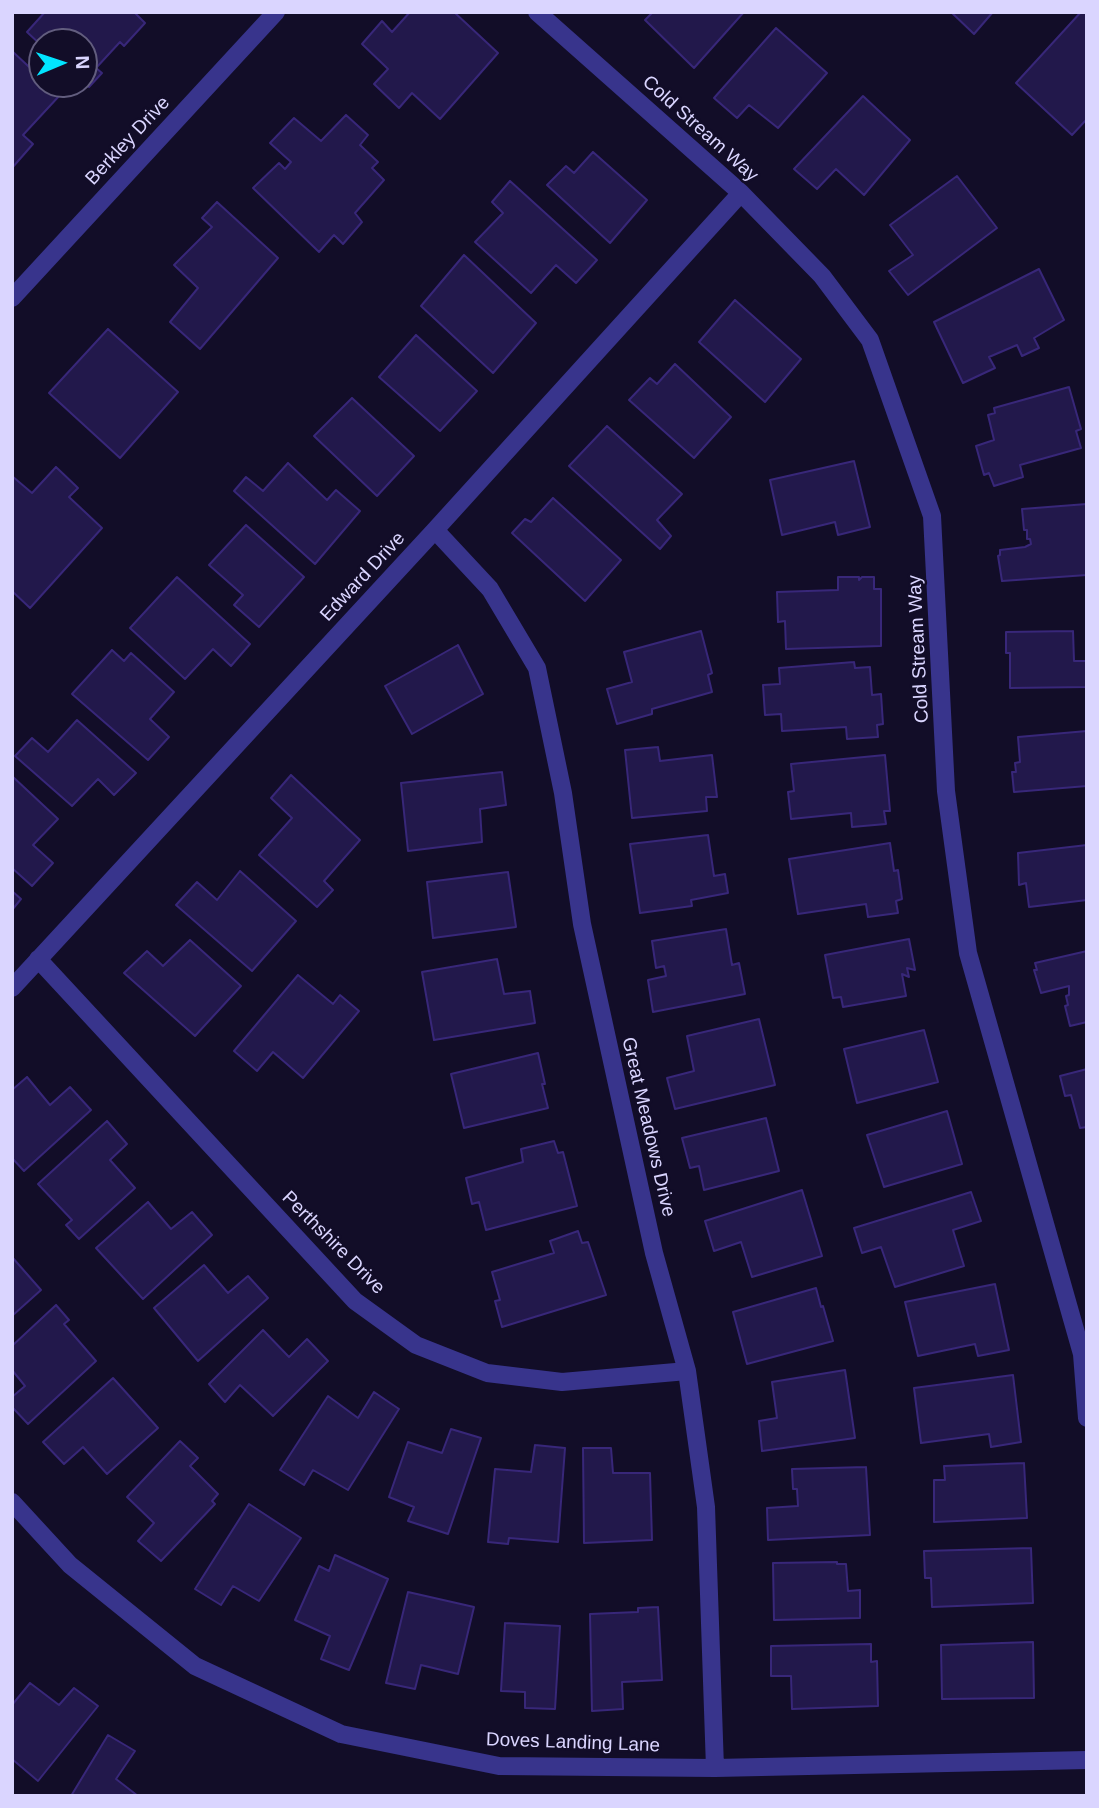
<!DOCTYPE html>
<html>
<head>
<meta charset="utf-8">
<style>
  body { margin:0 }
  #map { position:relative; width:1099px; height:1808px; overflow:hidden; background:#120d28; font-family:Helvetica,sans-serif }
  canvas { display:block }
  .frame { position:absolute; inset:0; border:14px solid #dad5ff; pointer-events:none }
  .north { position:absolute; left:28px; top:28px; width:70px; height:70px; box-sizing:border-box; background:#120d28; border:2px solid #625d7e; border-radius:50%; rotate:88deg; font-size:19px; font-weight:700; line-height:28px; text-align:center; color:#dad5ff }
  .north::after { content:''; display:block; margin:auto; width:24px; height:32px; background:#01e4ff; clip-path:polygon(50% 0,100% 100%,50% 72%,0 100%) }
</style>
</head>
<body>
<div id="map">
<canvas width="1099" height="1808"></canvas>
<div class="frame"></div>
<div class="north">N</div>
</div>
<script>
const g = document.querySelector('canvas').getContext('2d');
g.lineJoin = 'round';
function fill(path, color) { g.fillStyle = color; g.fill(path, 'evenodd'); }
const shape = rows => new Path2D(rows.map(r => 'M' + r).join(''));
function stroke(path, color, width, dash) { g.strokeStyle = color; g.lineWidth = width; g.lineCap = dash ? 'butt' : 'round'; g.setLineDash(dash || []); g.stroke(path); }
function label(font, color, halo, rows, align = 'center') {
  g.font = font + ' Helvetica,sans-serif'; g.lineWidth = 5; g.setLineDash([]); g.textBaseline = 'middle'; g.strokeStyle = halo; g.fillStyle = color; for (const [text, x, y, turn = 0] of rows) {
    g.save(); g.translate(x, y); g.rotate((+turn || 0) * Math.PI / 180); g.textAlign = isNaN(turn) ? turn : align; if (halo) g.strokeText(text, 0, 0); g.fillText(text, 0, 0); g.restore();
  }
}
const building = shape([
  [45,12,134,12,145,23,124,46,120,42,96,68,102,73,89,87,84,83,84,42,42,42,42,46,27,32,45,12],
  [410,12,454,12,498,53,440,119,412,93,399,108,374,84,388,69,362,44,382,21,392,32,410,12],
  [653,12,744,12,694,68,645,20,653,12],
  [951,12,993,12,974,34,951,12],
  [1081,12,1087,12,1087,119,1072,135,1016,83,1081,12],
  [776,28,827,73,778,128,749,105,737,118,714,98,776,28],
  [12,51,42,79,42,84,48,84,60,95,23,135,33,144,12,168,12,51],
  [863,96,910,140,864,195,836,169,817,189,794,169,863,96],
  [346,115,368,135,360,145,378,162,372,168,384,180,355,213,362,222,343,244,334,235,319,252,253,188,279,163,285,169,291,162,270,143,294,118,321,141,346,115],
  [593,152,647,200,610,243,547,185,566,166,574,173,593,152],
  [957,176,997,228,908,295,889,271,913,255,890,225,957,176],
  [510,181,597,260,576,283,556,265,531,293,475,242,503,213,492,202,510,181],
  [217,202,278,258,200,349,170,322,198,288,174,265,212,227,202,218,217,202],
  [464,255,536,323,493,373,421,306,464,255],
  [1039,269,1064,320,1034,338,1039,348,1022,356,1017,345,989,357,995,368,963,383,934,322,1039,269],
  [735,300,801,359,765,402,699,342,735,300],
  [108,329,178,392,120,458,49,393,108,329],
  [416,335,477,391,440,431,379,377,416,335],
  [675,364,731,417,694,458,629,400,650,378,657,384,675,364],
  [1069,387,1081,429,1076,431,1081,448,1020,465,1023,477,994,486,989,473,984,475,976,446,994,440,988,415,995,413,994,408,1069,387],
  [352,398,414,456,377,496,314,436,352,398],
  [607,426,682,494,657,520,671,536,660,549,569,466,607,426],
  [854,461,870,527,838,535,835,522,782,535,770,480,854,461],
  [288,463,327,500,336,490,360,511,315,564,234,491,246,477,263,491,288,463],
  [56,467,78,488,69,497,102,528,30,608,12,591,12,476,32,493,56,467],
  [553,498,621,560,585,601,512,533,525,519,531,522,553,498],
  [1087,504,1087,575,1002,581,998,556,1000,555,1000,550,1025,547,1031,544,1030,539,1027,539,1027,530,1024,530,1022,509,1087,504],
  [246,525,304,577,259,627,234,605,243,595,209,565,246,525],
  [177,577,250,644,231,666,213,649,185,679,130,628,177,577],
  [838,577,859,577,859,580,862,577,874,577,874,589,881,589,881,646,786,649,785,621,778,622,777,592,838,590,838,577],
  [701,631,712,673,708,675,712,692,652,709,652,714,617,724,607,689,632,682,624,652,701,631],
  [1073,631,1074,661,1087,661,1087,687,1010,688,1010,653,1006,653,1006,632,1073,631],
  [458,645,483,694,412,734,385,686,458,645],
  [112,650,124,661,131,653,174,692,150,719,169,737,148,760,72,694,112,650],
  [854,662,855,668,870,667,872,695,881,694,883,724,877,725,878,737,847,739,846,727,782,731,781,714,765,715,763,685,780,684,779,668,854,662],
  [77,720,136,773,114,795,98,779,72,806,15,756,32,738,48,752,77,720],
  [1087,731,1087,786,1014,792,1012,772,1016,772,1015,763,1020,762,1018,737,1087,731],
  [658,747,660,761,712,755,717,797,706,797,707,811,632,818,625,750,658,747],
  [885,755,890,811,884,811,886,824,852,827,851,813,791,819,788,792,794,791,791,764,885,755],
  [502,772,506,805,480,809,482,842,408,851,401,783,502,772],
  [291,775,360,840,324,881,333,890,317,907,259,855,292,818,271,798,291,775],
  [12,776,58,819,33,845,53,863,32,886,12,868,12,776],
  [708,835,714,876,725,874,728,893,691,900,692,906,640,913,630,844,708,835],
  [890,843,894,871,898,870,902,899,896,901,898,913,868,917,866,904,798,914,789,859,890,843],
  [1087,845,1087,900,1029,907,1026,883,1019,885,1018,853,1087,845],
  [240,871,296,921,252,971,176,905,197,882,217,900,240,871],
  [508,872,516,927,433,938,427,882,508,872],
  [12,891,21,899,12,910,12,891],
  [726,929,732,965,739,963,745,994,653,1012,648,980,666,976,664,966,656,968,652,941,726,929],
  [909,939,915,970,907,968,909,977,902,974,906,996,843,1007,841,997,833,998,825,955,909,939],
  [190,940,241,986,195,1036,124,973,147,951,163,966,190,940],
  [1087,951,1087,1022,1070,1026,1065,1006,1068,1005,1066,996,1069,995,1069,986,1041,993,1034,970,1037,970,1035,963,1087,951],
  [497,959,504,994,530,991,535,1023,434,1040,422,972,497,959],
  [298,975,333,1004,340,995,359,1011,303,1078,273,1052,257,1071,234,1051,298,975],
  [759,1019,775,1085,675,1109,667,1078,694,1071,687,1036,759,1019],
  [924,1030,938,1082,857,1103,844,1049,924,1030],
  [538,1053,545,1084,542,1084,548,1108,464,1128,451,1074,538,1053],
  [1087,1069,1087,1127,1080,1128,1071,1095,1065,1096,1060,1076,1087,1069],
  [27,1077,50,1105,70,1087,91,1110,24,1171,12,1158,12,1090,27,1077],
  [947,1111,962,1164,884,1187,867,1135,947,1111],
  [766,1118,779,1171,704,1190,699,1166,690,1168,682,1138,766,1118],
  [107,1121,127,1144,110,1160,135,1188,79,1239,66,1225,72,1220,38,1184,107,1121],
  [554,1141,558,1153,563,1152,577,1206,486,1230,479,1202,472,1204,466,1178,523,1162,521,1149,554,1141],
  [802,1190,822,1256,752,1277,741,1242,714,1251,705,1221,802,1190],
  [971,1192,981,1221,953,1230,964,1266,895,1287,881,1247,862,1253,854,1228,971,1192],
  [148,1202,171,1229,192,1212,212,1235,143,1299,96,1248,148,1202],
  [578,1231,582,1243,588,1242,606,1295,502,1327,495,1301,500,1300,492,1272,554,1253,550,1241,578,1231],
  [12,1257,41,1290,12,1316,12,1257],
  [204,1265,228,1293,248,1276,268,1298,198,1361,154,1308,204,1265],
  [995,1284,1009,1350,978,1356,975,1344,918,1356,905,1302,995,1284],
  [816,1288,821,1307,823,1306,833,1341,747,1364,733,1312,816,1288],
  [56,1305,69,1320,64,1324,96,1361,28,1424,12,1407,12,1397,25,1386,12,1370,12,1346,56,1305],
  [263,1330,289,1357,307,1339,328,1361,273,1416,240,1385,225,1402,209,1384,263,1330],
  [845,1370,855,1438,762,1451,759,1421,777,1418,772,1382,845,1370],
  [1013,1375,1021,1442,991,1447,989,1434,921,1443,914,1388,1013,1375],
  [113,1378,158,1428,107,1474,83,1447,64,1464,43,1442,113,1378],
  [374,1392,399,1409,348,1490,313,1470,304,1485,280,1470,328,1396,358,1418,374,1392],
  [451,1429,481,1438,448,1534,408,1521,414,1507,389,1497,408,1442,442,1453,451,1429],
  [180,1441,198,1458,190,1466,218,1494,212,1501,215,1504,161,1561,138,1541,154,1523,127,1497,180,1441],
  [535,1445,565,1448,558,1542,509,1538,508,1544,488,1542,495,1469,531,1472,535,1445],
  [583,1448,611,1448,613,1473,650,1473,652,1540,584,1543,583,1448],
  [1024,1463,1027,1518,934,1522,934,1480,945,1480,944,1466,1024,1463],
  [866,1467,870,1535,768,1540,767,1508,798,1506,797,1489,793,1489,792,1469,866,1467],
  [249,1504,301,1538,259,1601,233,1586,221,1605,195,1589,249,1504],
  [1031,1548,1033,1603,932,1607,931,1578,925,1578,924,1551,1031,1548],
  [335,1555,388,1579,349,1670,321,1659,330,1636,295,1620,319,1566,329,1571,335,1555],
  [837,1562,837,1564,846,1564,848,1591,860,1590,860,1618,774,1620,773,1563,837,1562],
  [408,1592,474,1607,458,1674,421,1665,415,1689,386,1683,408,1592],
  [658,1607,662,1680,622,1682,623,1709,592,1711,590,1614,638,1612,638,1608,658,1607],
  [505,1623,560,1626,555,1709,525,1708,525,1692,501,1691,505,1623],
  [1033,1642,1034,1698,942,1699,941,1645,1033,1642],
  [871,1644,871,1662,877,1661,878,1706,792,1709,791,1676,771,1676,771,1646,871,1644],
  [30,1683,59,1705,74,1688,98,1706,38,1781,12,1759,12,1705,30,1683],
  [108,1735,135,1751,116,1779,138,1796,71,1796,108,1735]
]);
const minor = shape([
  [537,12,741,193,822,276,870,340,932,516,946,791,968,953,1082,1354,1087,1418],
  [12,298,276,12],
  [435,530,490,589,537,668,563,793,582,924,654,1253,687,1371,706,1507,715,1768],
  [38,959,355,1301,416,1345,487,1373,562,1382,687,1371],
  [12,988,435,530,741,193],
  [12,1502,70,1565,195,1666,341,1734,499,1766,715,1768,1087,1760]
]);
const streetNames = [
  ["Cold Stream Way",700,129,42],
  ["Berkley Drive",128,141,-47],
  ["Edward Drive",363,577,-47],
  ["Cold Stream Way",919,649,-93],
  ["Great Meadows Drive",648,1127,77],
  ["Perthshire Drive",333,1243,45],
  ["Doves Landing Lane",573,1743,2]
];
fill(building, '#22184b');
stroke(building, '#382779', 2);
stroke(minor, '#38348c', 18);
label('19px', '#dad5ff', '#120d28', streetNames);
</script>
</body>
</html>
